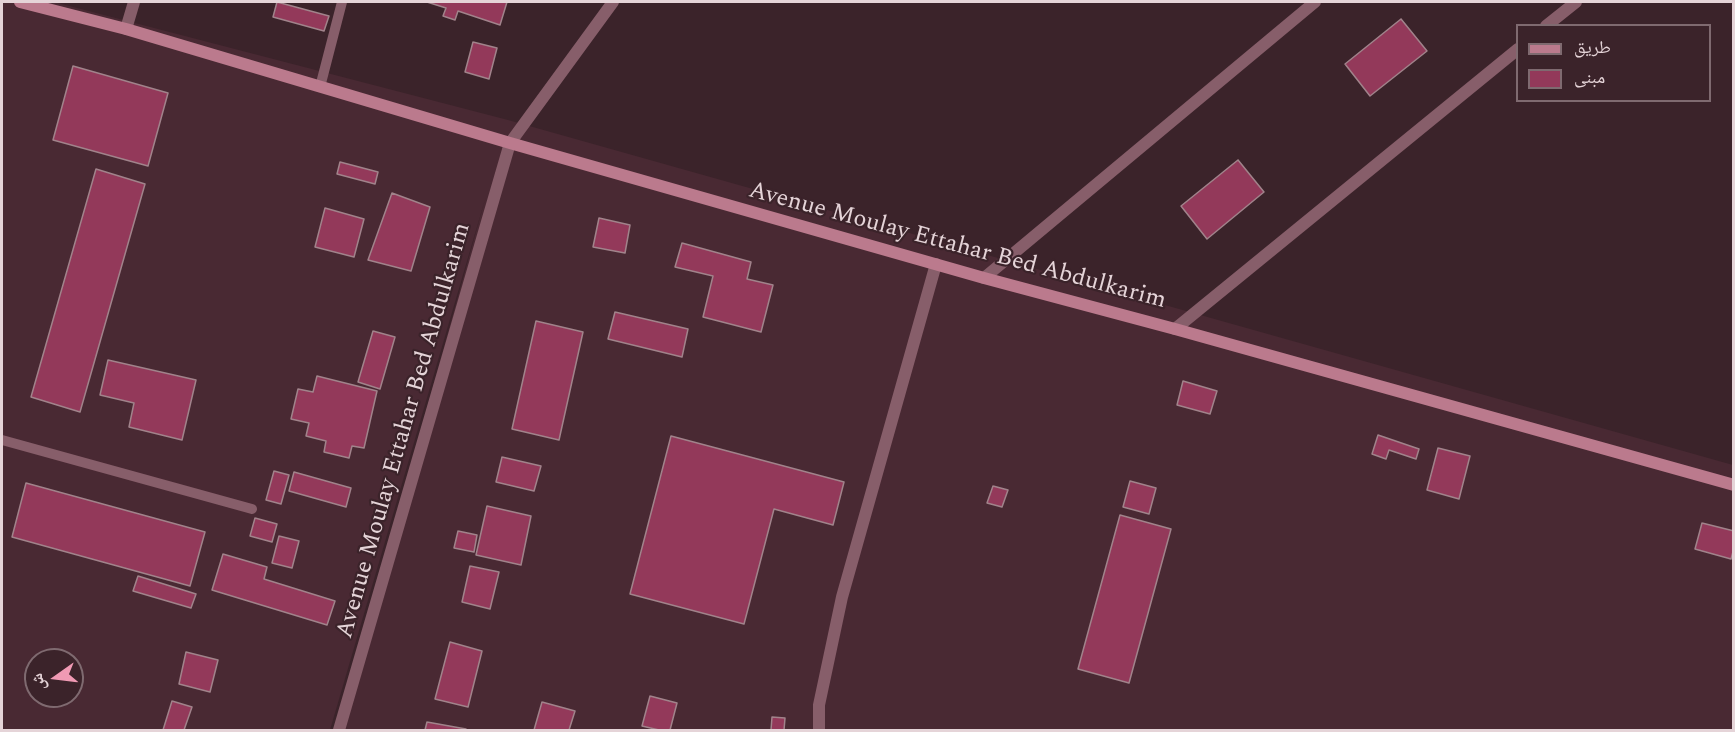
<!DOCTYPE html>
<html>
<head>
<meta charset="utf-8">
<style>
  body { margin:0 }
  #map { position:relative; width:1735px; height:732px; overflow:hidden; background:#3b232a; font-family:Spectral,"Noto Naskh Arabic",serif }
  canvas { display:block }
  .frame { position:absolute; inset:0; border:3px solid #e5d4d8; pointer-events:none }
  .legend { position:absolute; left:1516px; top:24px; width:195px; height:78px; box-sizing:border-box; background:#3b232a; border:2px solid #7f6a70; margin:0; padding:8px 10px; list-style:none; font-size:18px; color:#e5d4d8 }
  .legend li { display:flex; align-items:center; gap:12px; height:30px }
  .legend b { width:30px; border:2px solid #7f6a70 }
  .north { position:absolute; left:24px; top:648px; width:60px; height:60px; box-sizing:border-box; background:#3b232a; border:2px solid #7f6a70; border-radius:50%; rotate:256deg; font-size:16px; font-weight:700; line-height:24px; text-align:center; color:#e5d4d8 }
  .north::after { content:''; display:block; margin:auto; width:21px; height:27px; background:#f09ab4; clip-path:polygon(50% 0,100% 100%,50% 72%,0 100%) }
</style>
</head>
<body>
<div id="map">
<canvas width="1735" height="732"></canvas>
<div class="frame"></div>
<ul class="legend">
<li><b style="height:8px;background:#bb7a8d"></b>طريق</li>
<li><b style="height:16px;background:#93395a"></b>مبنى</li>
</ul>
<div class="north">ش</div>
</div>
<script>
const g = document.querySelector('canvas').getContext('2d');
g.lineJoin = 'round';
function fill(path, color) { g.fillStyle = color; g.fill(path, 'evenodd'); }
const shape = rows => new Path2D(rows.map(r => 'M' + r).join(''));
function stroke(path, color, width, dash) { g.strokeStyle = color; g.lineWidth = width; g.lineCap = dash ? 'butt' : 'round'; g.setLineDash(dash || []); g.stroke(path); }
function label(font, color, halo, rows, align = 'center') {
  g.font = font + ' Spectral,serif'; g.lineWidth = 4.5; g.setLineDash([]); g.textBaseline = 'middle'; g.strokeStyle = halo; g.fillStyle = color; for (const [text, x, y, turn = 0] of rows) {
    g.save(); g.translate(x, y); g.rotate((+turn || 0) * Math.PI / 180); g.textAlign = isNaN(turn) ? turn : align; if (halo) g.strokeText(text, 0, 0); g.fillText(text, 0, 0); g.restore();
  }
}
const built = shape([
  [2,2,54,2,508,120,1733,465,1733,730,337,730,486,196,330,730,2,730],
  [36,660,72,660,72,696,36,696]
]);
const building = shape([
  [277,2,329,16,324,31,273,17,277,2],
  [427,2,507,2,500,25,458,11,455,20,443,16,446,8,427,2],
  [1401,19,1427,51,1370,96,1345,64,1401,19],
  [473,42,497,48,489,79,465,72,473,42],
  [73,66,168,93,148,166,53,140,73,66],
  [1238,160,1264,192,1207,239,1181,206,1238,160],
  [340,162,378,172,375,184,337,174,340,162],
  [96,169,145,184,80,412,31,397,96,169],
  [392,193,430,207,411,271,368,260,392,193],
  [325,208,364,219,354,257,315,247,325,208],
  [599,218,630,225,625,253,593,247,599,218],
  [682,243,751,262,747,279,773,285,761,332,703,317,713,276,675,267,682,243],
  [615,312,688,329,682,357,608,339,615,312],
  [536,321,583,332,559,440,512,429,536,321],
  [373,331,395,337,380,389,358,382,373,331],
  [108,360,196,380,182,440,129,427,134,403,100,395,108,360],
  [317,376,377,391,364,448,352,446,349,458,324,452,326,441,306,436,309,423,291,419,298,389,313,392,317,376],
  [1183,381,1217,391,1210,414,1177,405,1183,381],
  [1378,435,1419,449,1416,459,1389,450,1386,459,1372,454,1378,435],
  [671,436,844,482,833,525,774,509,744,624,630,594,671,436],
  [1438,448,1470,456,1459,499,1427,490,1438,448],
  [502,457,541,466,534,491,496,482,502,457],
  [274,471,289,475,281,504,266,500,274,471],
  [294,472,351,488,346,507,289,491,294,472],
  [1130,481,1156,488,1149,514,1123,507,1130,481],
  [26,483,205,532,190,586,12,537,26,483],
  [993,486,1008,490,1002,507,987,503,993,486],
  [487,506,531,516,521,565,476,555,487,506],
  [1120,515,1171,529,1129,683,1078,669,1120,515],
  [255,518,277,524,272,542,250,536,255,518],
  [1702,523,1734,531,1734,548,1731,559,1695,549,1702,523],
  [458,531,477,535,474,552,454,548,458,531],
  [279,536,299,541,292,568,272,563,279,536],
  [223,554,267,567,264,579,335,601,327,625,212,590,223,554],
  [470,566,499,572,490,609,462,602,470,566],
  [138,576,196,594,191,608,133,591,138,576],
  [450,642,482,651,468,707,435,699,450,642],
  [186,652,218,660,210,692,179,684,186,652],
  [650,696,677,703,670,730,659,730,642,726,650,696],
  [172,701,192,707,184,730,163,730,172,701],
  [542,702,575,711,569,730,534,730,542,702],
  [772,717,785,718,784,730,771,730,772,717],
  [427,722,466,729,466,730,425,730,427,722]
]);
const lane = shape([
  [320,87,342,2],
  [2,440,252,509]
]);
const street = shape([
  [1546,26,1576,2],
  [126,29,134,2],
  [984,278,1315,2],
  [1175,329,1518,49],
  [339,730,510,143,613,2],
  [819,730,819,705,842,597,936,264]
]);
const secondary = shape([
  [20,2,126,29,510,143,984,278,1175,329,1734,485]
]);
const streetNames = [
  ["Avenue Moulay Ettahar Bed Abdulkarim",957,247,15],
  ["Avenue Moulay Ettahar Bed Abdulkarim",405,431,-74]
];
fill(built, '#492933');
fill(building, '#93395a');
stroke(building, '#a1838b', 1.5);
stroke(lane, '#875e6a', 10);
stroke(street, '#875e6a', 12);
stroke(secondary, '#bb7a8d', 12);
label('24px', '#e5d4d8', '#3b232a', streetNames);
</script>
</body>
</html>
